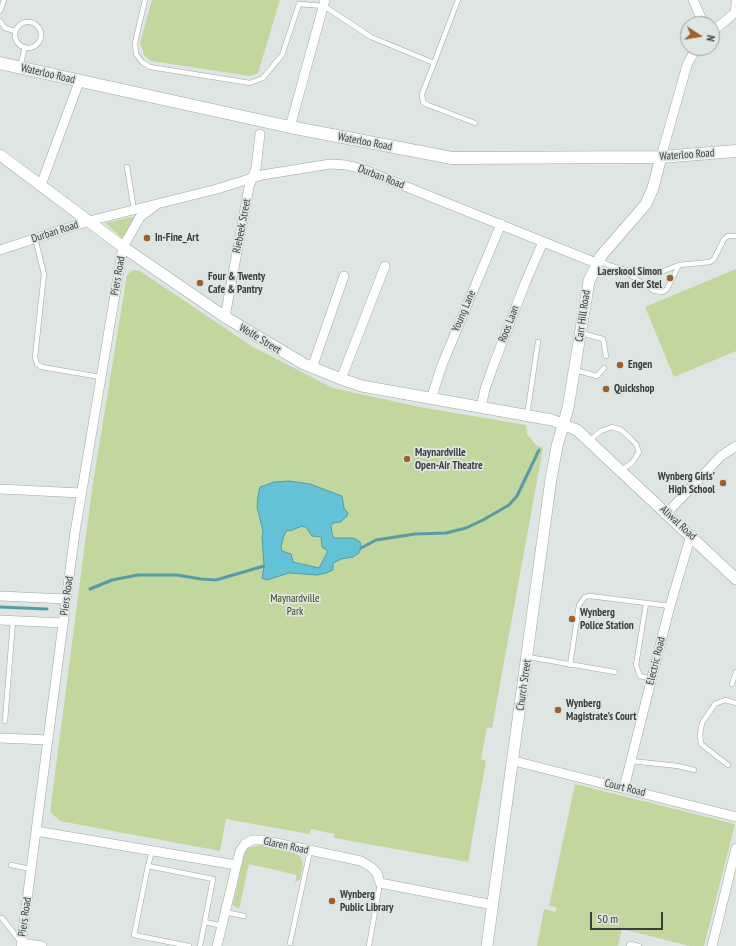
<!DOCTYPE html>
<html>
<head>
<meta charset="utf-8">
<style>
  body { margin:0 }
  #map { position:relative; width:736px; height:946px; overflow:hidden; background:#dde6e2; font-family:"PT Sans Narrow",sans-serif }
  canvas { display:block }
  .north { position:absolute; left:680px; top:16px; width:40px; height:40px; box-sizing:border-box; background:#dde6e2; border:1px solid #9ca2a0; border-radius:50%; rotate:102deg; font-size:11px; font-weight:700; line-height:16px; text-align:center; color:#3a3d3c }
  .north::after { content:''; display:block; margin:auto; width:14px; height:18px; background:#a06029; clip-path:polygon(50% 0,100% 100%,50% 72%,0 100%) }
  .scale { position:absolute; left:590px; top:912px; width:73px; height:18px; box-sizing:border-box; border:2px solid #3a3d3c; border-top:0; padding-left:5px; font-size:12px; line-height:14px; white-space:nowrap; color:#3a3d3c; -webkit-text-stroke:3px #dde6e2; paint-order:stroke }
</style>
</head>
<body>
<div id="map">
<canvas width="736" height="946"></canvas>
<div class="north">N</div>
<div class="scale">50 m</div>
</div>
<script>
const g = document.querySelector('canvas').getContext('2d');
g.lineJoin = 'round';
function fill(path, color) { g.fillStyle = color; g.fill(path, 'evenodd'); }
const shape = rows => new Path2D(rows.map(r => 'M' + r).join(''));
function stroke(path, color, width, dash) { g.strokeStyle = color; g.lineWidth = width; g.lineCap = dash ? 'butt' : 'round'; g.setLineDash(dash || []); g.stroke(path); }
function label(font, color, halo, rows, align = 'center') {
  g.font = font + ' "PT Sans Narrow",sans-serif'; g.lineWidth = 3.5; g.setLineDash([]); g.textBaseline = 'middle'; g.strokeStyle = halo; g.fillStyle = color; for (const [text, x, y, turn = 0] of rows) {
    g.save(); g.translate(x, y); g.rotate((+turn || 0) * Math.PI / 180); g.textAlign = isNaN(turn) ? turn : align; if (halo) g.strokeText(text, 0, 0); g.fillText(text, 0, 0); g.restore();
  }
}
const green = shape([
  [152,0,280,0,258,73,250,76,151,61,144,55,140,43],
  [137,216,122,238,105,223],
  [736,269,736,351,674,377,645,307],
  [135,270,140,271,253,347,333,388,420,407,526,425,527,434,536,445,543,448,492,728,487,727,481,759,486,761,468,862,334,838,334,834,311,829,309,834,226,819,220,851,60,821,50,812,92,489,127,275,131,271],
  [575,784,735,824,704,946,690,946,622,929,618,946,537,946,544,909,556,912,556,907,549,906],
  [260,845,294,853,300,856,303,864,300,880,295,882,297,875,249,864,239,909,237,908,233,905,244,855,248,848]
]);
const water = shape([
  [289,481,310,484,342,496,344,508,348,513,347,516,341,522,333,523,331,526,332,534,334,538,352,538,356,539,360,542,361,548,359,553,353,557,341,559,333,563,333,570,326,573,317,575,289,573,267,580,262,578,264,566,262,537,263,531,257,507,258,496,260,487,274,482,289,481],
  [302,526,306,527,312,536,321,537,322,547,328,551,319,568,293,562,291,554,282,551,281,548,283,538,287,530,290,531,302,526]
]);
const stream = shape([
  [361,548,376,540,415,534,446,533,466,528,483,520,509,505,517,496,539,450],
  [90,589,112,580,138,575,177,575,201,579,216,580,264,566],
  [0,607,47,609]
]);
const service = shape([
  [145,0,135,43,136,54,142,62,150,67,250,83,263,78,282,55,299,4,324,6,371,37,434,63,458,0],
  [0,11,4,0],
  [733,14,734,0],
  [0,21,5,28,15,31],
  '15 35a13 13 0 1 1 26 0a13 13 0 1 1-26 0Z',
  [434,63,422,94,423,102,428,105,475,123],
  [20,67,25,47],
  [127,167,134,210],
  [35,238,44,274,35,357,37,364,42,367,100,377],
  [600,260,608,265,632,272,661,272,679,265,710,262,714,259,724,239,728,236,736,236],
  [626,272,654,291,663,292,667,289,679,265],
  [581,333,603,339,606,356],
  [575,370,597,376,604,368],
  [527,415,538,342],
  [589,441,601,431,612,427,621,430,630,438,636,444,639,452,632,463,621,470],
  [646,604,636,665,640,676,652,679],
  [528,657,615,672],
  [570,665,579,605,585,597,590,596,670,606],
  [732,684,736,672],
  [5,721,13,621],
  [631,761,678,766,694,770],
  [728,765,701,744,700,734,702,723,715,704,725,700,736,703],
  [11,865,31,869],
  [148,866,152,851],
  [225,912,244,916],
  [2,918,20,941],
  [205,922,222,926],
  [290,943,310,851],
  [189,946,134,935,148,866,213,879,200,946],
  [369,946,380,883],
  [629,946,630,944,639,946]
]);
const minor = shape([
  [693,0,704,24],
  [712,32,736,12],
  [290,127,325,0],
  [661,157,687,65,696,48],
  [41,185,79,82],
  [0,250,89,221,217,189,262,175,330,164,346,165,362,169,596,263],
  [225,317,249,187,256,168,260,134],
  [312,368,344,276],
  [341,379,385,266],
  [431,399,442,365,501,224],
  [481,407,485,389,495,361,526,281,543,242],
  [0,489,81,493],
  [667,513,721,456,736,446],
  [0,596,66,599],
  [0,620,63,623],
  [0,738,48,740],
  [514,761,736,817],
  [624,788,670,606,691,535],
  [36,831,236,865],
  [21,943,42,946],
  [21,946,75,532,123,247,140,217,156,205],
  [217,946,240,851,245,844,252,840,262,840,361,861,371,867,377,873,380,883,493,905],
  [712,946,736,848]
]);
const tertiary = shape([
  [0,155,123,247,225,317,304,364,341,379,362,386,552,420,577,430,736,579],
  [487,946,551,479,557,446,568,408,589,281,601,256,646,204,653,188,661,157]
]);
const secondary = shape([
  [0,63,290,127,452,158,661,157,736,151]
]);
const markers = [
  [147,238,4,"#a06029"],
  [670,278,4,"#a06029"],
  [200,283,4,"#a06029"],
  [620,365,4,"#a06029"],
  [606,389,4,"#a06029"],
  [407,459,4,"#a06029"],
  [723,483,4,"#a06029"],
  [572,619,4,"#a06029"],
  [558,710,4,"#a06029"],
  [332,901,4,"#a06029"]
];
const streetNames = [
  ["Waterloo Road",48,74,13],
  ["Waterloo Road",365,142,11],
  ["Waterloo Road",687,155,-4],
  ["Durban Road",381,177,21],
  ["Riebeek Street",242,226,-79],
  ["Durban Road",55,232,-18],
  ["Piers Road",118,276,-80],
  ["Young Lane",464,311,-67],
  ["Carr Hill Road",583,316,-82],
  ["Roos Laan",509,324,-69],
  ["Wolfe Street",260,339,31],
  ["Aliwal Road",678,523,43],
  ["Piers Road",67,596,-82],
  ["Electric Road",656,661,-76],
  ["Church Street",524,685,-82],
  ["Court Road",625,788,14],
  ["Glaren Road",286,846,12],
  ["Piers Road",25,917,-82]
];
const poiNames = [
  ["In-Fine_Art",155,238],
  ["Laerskool Simon",662,272,"right"],
  ["van der Stel",662,285,"right"],
  ["Four & Twenty",208,277],
  ["Cafe & Pantry",208,290],
  ["Engen",628,365],
  ["Quickshop",614,389],
  ["Maynardville",415,453],
  ["Open-Air Theatre",415,466],
  ["Wynberg Girls'",715,477,"right"],
  ["High School",715,490,"right"],
  ["Wynberg",580,613],
  ["Police Station",580,626],
  ["Wynberg",566,704],
  ["Magistrate's Court",566,717],
  ["Wynberg",340,895],
  ["Public Library",340,908]
];
const parkNames = [
  ["Maynardville",295,599],
  ["Park",295,612]
];
fill(green, '#c2d79e');
fill(water, '#63c2d6');
stroke(water, '#579aa8', 1);
stroke(stream, '#579aa8', 3);
stroke(service, '#9ea7a3', 5.5);
stroke(minor, '#9ea7a3', 10);
stroke(tertiary, '#9ea7a3', 12);
stroke(secondary, '#9ea7a3', 13);
stroke(service, '#fff', 4.5);
stroke(minor, '#fff', 9);
stroke(tertiary, '#fff', 11);
stroke(secondary, '#fff', 12);
for (const [x, y, r, color] of markers) { const dot = new Path2D(); dot.arc(x, y, r, 0, 2 * Math.PI); g.fillStyle = color; g.fill(dot); stroke(dot, '#dde6e2', 1.5); }
label('11px', '#3a3d3c', '#dde6e2', streetNames);
label('bold 11px', '#3a3d3c', '#dde6e2', poiNames, 'left');
label('11px', '#354413', '#dde6e2', parkNames);
</script>
</body>
</html>
